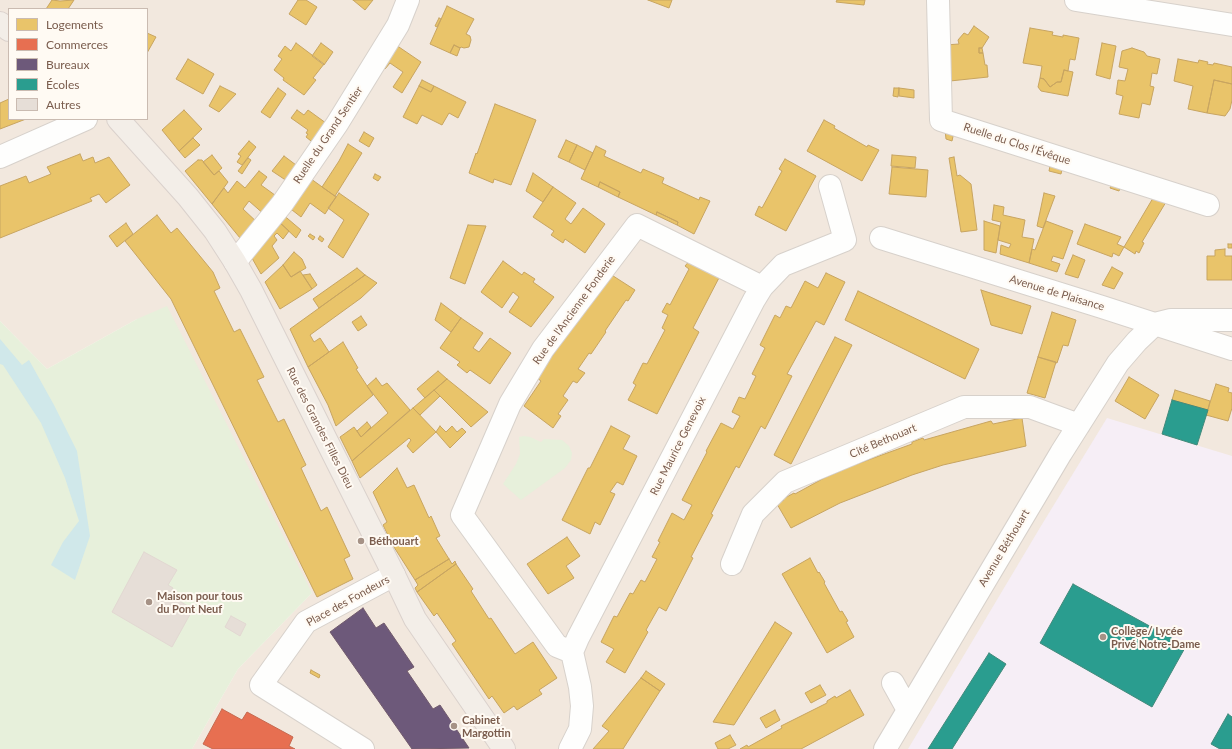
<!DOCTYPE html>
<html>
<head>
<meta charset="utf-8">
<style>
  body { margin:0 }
  #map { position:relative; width:1232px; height:749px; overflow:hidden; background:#f9f5f0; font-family:Lato,sans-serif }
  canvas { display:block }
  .legend { position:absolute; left:8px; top:8px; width:140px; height:112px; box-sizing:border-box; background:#fffaf3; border:1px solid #cabbb1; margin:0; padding:5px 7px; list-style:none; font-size:12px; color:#7a5c4d }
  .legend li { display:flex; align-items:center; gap:8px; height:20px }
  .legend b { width:20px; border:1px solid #cabbb1 }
</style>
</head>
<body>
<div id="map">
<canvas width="1232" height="749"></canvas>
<ul class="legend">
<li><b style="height:11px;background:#e9c46a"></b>Logements</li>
<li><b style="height:11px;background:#e76f51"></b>Commerces</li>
<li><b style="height:11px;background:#6d597a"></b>Bureaux</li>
<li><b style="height:11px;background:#2a9d8f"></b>Écoles</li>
<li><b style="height:11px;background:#e6ded7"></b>Autres</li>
</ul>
</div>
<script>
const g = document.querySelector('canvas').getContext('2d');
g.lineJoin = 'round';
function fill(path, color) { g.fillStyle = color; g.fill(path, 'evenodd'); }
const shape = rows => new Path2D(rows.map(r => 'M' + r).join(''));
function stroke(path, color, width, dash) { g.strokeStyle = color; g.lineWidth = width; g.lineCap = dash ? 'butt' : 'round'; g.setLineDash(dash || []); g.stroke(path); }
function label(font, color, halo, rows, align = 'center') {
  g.font = font + ' Lato,sans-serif'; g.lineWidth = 4; g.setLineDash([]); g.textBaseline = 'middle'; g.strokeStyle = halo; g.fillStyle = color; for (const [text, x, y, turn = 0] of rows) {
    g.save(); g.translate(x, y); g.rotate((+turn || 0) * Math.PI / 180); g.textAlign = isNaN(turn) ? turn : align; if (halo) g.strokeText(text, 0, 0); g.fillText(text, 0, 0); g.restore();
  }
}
const residential = shape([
  [0,0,1232,0,1232,749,192,749,238,669,312,593,137,319,47,369,0,321],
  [9,9,147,9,147,119,9,119]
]);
const education = shape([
  [1107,418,1232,456,1232,749,908,749,1041,526]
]);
const green = shape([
  [167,306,312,593,238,669,192,749,0,749,0,321,47,369,137,319],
  [524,436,530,437,541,442,544,439,562,440,569,446,572,453,571,460,565,468,521,500,503,484,516,464,520,454,519,437]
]);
const water = shape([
  [0,339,22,365,29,360,54,405,77,451,90,536,75,580,51,565,63,542,79,521,65,478,41,423,3,365,0,364]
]);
const homes = shape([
  [52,0,60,1,74,0,68,9,46,9,52,0],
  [298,0,306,0,317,7,306,25,289,14,298,0],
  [353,0,373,0,365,10,353,0],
  [648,0,672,0,669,8,648,0],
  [837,0,865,0,864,5,836,2,837,0],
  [447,6,474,19,466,34,470,36,471,40,469,47,464,48,461,47,460,48,454,45,450,53,430,44,447,6],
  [439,18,441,19,437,27,435,26,439,18],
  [974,26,989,37,982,48,979,48,979,53,983,53,985,65,987,65,988,77,950,81,945,45,959,44,958,40,964,33,968,35,974,26],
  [1030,28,1053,32,1052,35,1063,37,1063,35,1079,38,1075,60,1070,59,1068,71,1064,70,1061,82,1057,82,1050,87,1044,79,1040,78,1042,66,1023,63,1030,28],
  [147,33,156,37,147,53,147,33],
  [296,43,324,64,313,78,316,80,304,95,283,80,284,78,274,70,282,59,278,56,285,46,291,51,296,43],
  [321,43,333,52,324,65,312,56,321,43],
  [393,43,421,62,402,93,393,87,403,72,390,63,385,69,379,65,393,43],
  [1102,43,1116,46,1110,79,1096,75,1102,43],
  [454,45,460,48,457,56,450,53,454,45],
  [979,48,982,48,983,53,979,53,979,48],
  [1132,48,1144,52,1147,56,1160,59,1157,74,1152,73,1150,86,1154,87,1150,105,1142,103,1139,118,1119,114,1123,96,1116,94,1118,80,1125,81,1128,69,1119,67,1122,51,1132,48],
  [188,59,214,74,203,94,176,79,188,59],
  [1178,59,1198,63,1199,60,1208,62,1207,64,1213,65,1214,63,1232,67,1232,84,1214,80,1207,113,1188,109,1193,86,1174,81,1178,59],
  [1064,70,1073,72,1068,96,1041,91,1038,87,1040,78,1044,79,1050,87,1057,82,1061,82,1064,70],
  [422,80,434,86,431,92,419,86,422,80],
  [1214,80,1232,84,1232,100,1230,109,1225,116,1207,113,1214,80],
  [220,86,236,94,219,112,209,106,220,86],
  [419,86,431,92,434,86,466,102,458,118,449,113,442,125,422,115,417,124,403,117,419,86],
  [278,88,286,94,270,118,261,112,278,88],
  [894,88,899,88,898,97,893,96,894,88],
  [899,88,914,90,914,98,899,96,899,88],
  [9,99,9,119,26,119,0,129,0,103,9,99],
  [495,104,536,120,511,185,494,179,493,183,469,173,476,153,477,154,495,104],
  [184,110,202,129,179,151,162,130,184,110],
  [297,110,304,115,308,110,330,126,316,145,306,137,308,134,306,133,308,130,291,118,297,110],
  [824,120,835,126,834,128,867,147,868,145,879,150,862,181,807,151,824,120],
  [945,130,954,132,952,141,946,139,945,130],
  [364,132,374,138,369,147,359,141,364,132],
  [193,138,200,145,185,158,179,151,193,138],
  [566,140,577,145,569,162,558,157,566,140],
  [249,141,256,147,242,165,237,162,241,156,238,154,249,141],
  [348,144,362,153,335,196,322,187,339,161,348,144],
  [577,145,593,153,585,170,569,162,577,145],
  [596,146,606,151,604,156,641,173,643,169,664,178,662,183,699,200,700,197,710,201,694,234,677,225,678,222,657,212,656,215,618,197,620,192,600,182,598,187,581,179,596,146],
  [80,154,83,161,93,157,95,163,109,157,130,185,106,203,99,194,90,198,92,201,0,238,0,186,26,176,29,183,51,174,47,167,80,154],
  [212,155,222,168,214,175,203,162,212,155],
  [892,155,916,157,915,168,891,166,892,155],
  [284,156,300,168,290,183,272,171,284,156],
  [954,157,957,176,960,175,971,184,977,230,961,232,949,158,954,157],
  [248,158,251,160,242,174,238,171,248,158],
  [785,159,816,176,786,231,755,215,759,206,762,208,782,171,779,169,785,159],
  [198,160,202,160,214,175,219,171,228,182,212,204,185,171,198,160],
  [1051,161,1063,165,1061,174,1049,171,1051,161],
  [892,167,928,170,926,197,889,194,892,167],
  [259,171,267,177,261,185,279,198,266,216,249,201,243,209,260,225,245,244,212,204,224,188,228,193,237,181,245,188,259,171],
  [533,173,553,187,543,202,526,191,533,173],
  [375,174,381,177,378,181,373,178,375,174],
  [307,176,336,197,325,214,310,203,301,217,287,206,307,176],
  [600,182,620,192,618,197,598,187,600,182],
  [1122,183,1119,191,1110,188,1112,184,1122,183],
  [553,187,576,203,565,219,571,224,583,208,605,224,585,253,565,239,563,243,551,235,554,231,533,217,553,187],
  [339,193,369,214,343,258,328,247,344,220,328,208,339,193],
  [1044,193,1055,196,1043,228,1037,226,1044,193],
  [1156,193,1169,197,1142,242,1144,243,1139,253,1136,251,1135,254,1124,247,1156,193],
  [994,205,1004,207,1003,215,1025,220,1022,237,1034,239,1029,263,1000,254,1001,245,1009,248,1011,244,998,240,1001,222,992,220,994,205],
  [657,212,678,222,677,225,656,215,657,212],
  [281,213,301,230,296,238,276,219,281,213],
  [157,215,171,233,177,228,213,272,220,288,214,291,234,332,240,329,264,377,257,380,278,422,284,419,306,465,301,468,321,511,327,507,350,556,344,559,353,579,317,597,171,299,125,241,157,215],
  [276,219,289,231,283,239,277,233,274,236,277,240,272,246,279,258,261,274,248,251,276,219],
  [984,221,1000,226,996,253,984,250,984,221],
  [1046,221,1073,231,1063,259,1053,256,1051,261,1060,264,1057,272,1029,263,1032,249,1035,250,1046,221],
  [126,223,133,234,117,247,109,236,126,223],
  [1085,224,1121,237,1117,244,1124,247,1119,256,1113,253,1112,257,1077,244,1085,224],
  [468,225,486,226,465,284,450,278,468,225],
  [310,234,315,237,313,240,308,236,310,234],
  [320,236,324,239,322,242,318,239,320,236],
  [1228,244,1232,244,1232,248,1228,248,1228,244],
  [1225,249,1225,256,1232,256,1232,280,1207,280,1207,256,1215,256,1215,250,1225,249],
  [294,252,302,259,306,268,291,277,283,265,294,252],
  [1073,255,1085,260,1078,278,1065,274,1073,255],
  [692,258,722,272,693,328,699,332,657,414,628,400,636,385,633,383,643,363,647,364,665,330,662,328,668,315,662,312,667,303,670,305,689,269,685,266,692,258],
  [503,261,522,275,524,272,535,279,533,282,554,297,531,327,509,312,519,297,513,292,502,308,481,292,503,261],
  [283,265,291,277,300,271,312,289,280,309,265,282,283,265],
  [1112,267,1123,273,1114,289,1102,285,1112,267],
  [357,268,365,275,319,308,313,299,357,268],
  [607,272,635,290,628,301,626,300,605,331,606,332,591,354,589,353,578,369,585,373,577,383,573,381,563,396,568,400,558,414,561,416,553,428,524,406,541,381,537,378,555,352,553,351,607,272],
  [826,273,845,282,824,325,816,321,787,374,792,376,765,429,761,426,739,468,736,466,711,514,713,515,691,557,693,558,666,611,659,607,646,630,648,632,625,673,606,662,614,649,601,642,614,616,617,617,630,593,633,594,641,580,645,582,657,559,652,557,660,542,658,541,672,513,684,520,692,505,682,500,707,452,706,451,721,423,733,429,740,416,732,412,739,397,745,399,756,376,752,374,765,348,760,345,775,315,780,318,786,306,791,308,805,281,818,288,826,273],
  [310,274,317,285,312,289,303,275,310,274],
  [365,275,377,283,361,298,310,335,314,342,320,338,329,352,308,367,290,329,365,275],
  [981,290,1031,306,1022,334,991,325,981,290],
  [858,291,979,349,965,379,845,320,858,291],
  [441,303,461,318,451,332,435,320,441,303],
  [1052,312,1076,320,1068,346,1063,345,1057,363,1038,357,1052,312],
  [361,316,367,325,358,331,352,322,361,316],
  [461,318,483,333,473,348,479,352,490,338,511,353,490,384,470,370,467,373,457,365,460,362,440,348,461,318],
  [835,337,852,345,791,464,774,455,835,337],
  [343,342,358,368,356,369,373,395,336,426,328,405,308,367,343,342],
  [1038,357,1056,362,1045,398,1027,393,1038,357],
  [438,371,447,379,425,398,417,389,438,371],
  [1129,377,1159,395,1145,419,1115,401,1129,377],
  [376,378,382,386,387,383,410,410,352,461,340,437,354,427,361,437,388,413,367,386,376,378],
  [447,379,488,412,471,427,434,390,447,379],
  [1216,384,1229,388,1228,392,1232,393,1232,408,1228,421,1206,415,1216,384],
  [434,390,440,396,420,415,413,408,434,390],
  [1175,390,1210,401,1208,410,1172,400,1175,390],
  [413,408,436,432,413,453,407,446,411,440,409,438,360,478,352,461,413,408],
  [1022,418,1026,446,943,465,912,475,840,503,791,528,777,504,784,500,783,499,794,493,795,494,826,477,845,469,844,467,856,462,857,464,912,444,912,442,923,438,924,440,991,421,993,424,1022,418],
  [367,422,371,427,361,437,357,431,367,422],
  [440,426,446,432,452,426,457,432,462,428,466,432,450,448,436,432,440,426],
  [611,426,630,436,623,449,637,456,623,485,617,482,610,492,615,494,600,525,595,522,590,534,562,520,588,468,590,468,611,426],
  [397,468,407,488,414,485,429,518,431,516,440,536,436,538,449,559,415,580,392,544,383,525,387,522,373,492,397,468],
  [567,537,580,556,566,566,574,578,548,594,527,564,567,537],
  [810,558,818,573,819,572,825,582,824,583,840,612,842,611,848,621,846,622,854,637,827,653,782,574,810,558],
  [449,559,452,564,455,561,456,564,417,592,415,588,418,585,415,580,449,559],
  [456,564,473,589,471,591,489,619,491,618,515,654,533,642,557,678,539,690,542,694,517,710,514,706,504,713,492,696,489,699,452,644,456,641,437,613,434,616,417,592,456,564],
  [775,622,792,633,734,725,713,722,775,622],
  [311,670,320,675,319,678,310,673,311,670],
  [646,671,665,684,660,691,641,678,646,671],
  [641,678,660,691,623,749,593,749,609,731,602,726,641,678],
  [820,685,826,695,811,703,805,693,820,685],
  [850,690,864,715,801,749,740,749,747,745,748,747,782,728,781,726,827,703,827,701,835,696,836,698,850,690],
  [775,710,780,720,766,728,760,718,775,710],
  [730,735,736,745,728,749,718,749,715,743,730,735]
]);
const shops = shape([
  [222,709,242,720,247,712,293,737,289,746,295,749,213,749,203,744,222,709]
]);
const offices = shape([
  [363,608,376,628,384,623,414,667,407,671,433,709,440,705,469,748,412,749,330,632,363,608]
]);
const schools = shape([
  [1172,400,1208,410,1197,445,1162,434,1172,400],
  [1073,584,1186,646,1152,707,1040,643,1073,584],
  [989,653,1006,664,952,749,928,749,989,653],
  [1228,714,1232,717,1232,749,1220,749,1211,744,1228,714]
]);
const building = shape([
  [144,552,177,570,168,585,173,588,169,595,193,609,172,647,112,612,144,552],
  [231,616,246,624,240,636,225,627,231,616]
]);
const minor = shape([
  [938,0,941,120,1208,205],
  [1076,0,1232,25],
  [0,157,86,119],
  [881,238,1102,307,1232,349],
  [235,262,282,204,337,124,398,25,408,0],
  [732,564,753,514,785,482,964,407,1030,407,1079,425],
  [572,652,557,646,462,515,510,404,543,349,637,225,762,287],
  [893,683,908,710],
  [363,749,261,685,306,622,394,575],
  [570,749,580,729,582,706,580,687,572,652,578,638,754,300,762,287,783,265,845,240,830,186],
  [885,749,1061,453,1118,363,1137,341,1155,324,1171,320,1232,320]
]);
const major = shape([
  [0,23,9,30],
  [118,119,188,197,215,231,235,262,251,290,394,575,415,619,504,749]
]);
const markers = [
  [361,541,4,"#a69286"],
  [149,602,4,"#a69286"],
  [1103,637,4,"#a69286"],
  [454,726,4,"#a69286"]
];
const streetNames = [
  ["Ruelle du Grand Sentier",328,135,-56],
  ["Ruelle du Clos l'Évêque",1017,144,18],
  ["Avenue de Plaisance",1057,293,17],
  ["Rue de l'Ancienne Fonderie",574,310,-54],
  ["Rue des Grandes Filles Dieu",320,428,63],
  ["Cité Bethouart",883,441,-23],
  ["Rue Maurice Genevoix",678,446,-63],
  ["Avenue Béthouart",1004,548,-59],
  ["Place des Fondeurs",348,601,-29]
];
const poiNames = [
  ["Béthouart",369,541],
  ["Maison pour tous",157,596],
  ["du Pont Neuf",157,609],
  ["Collège/ Lycée",1111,631],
  ["Privé Notre-Dame",1111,644],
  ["Cabinet",462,720],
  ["Margottin",462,733]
];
fill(residential, '#f2e8de');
fill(education, '#f6eef6');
fill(green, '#e7f0db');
fill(water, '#d0e8ea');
fill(homes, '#e9c46a');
stroke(homes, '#c8a561', 1);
fill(shops, '#e76f51');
stroke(shops, '#c66950', 1);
fill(offices, '#6d597a');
stroke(offices, '#715a6c', 1);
fill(schools, '#2a9d8f');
stroke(schools, '#428a7b', 1);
fill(building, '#e6ded7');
stroke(building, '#e2d8d2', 1);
stroke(minor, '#d7d1cb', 24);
stroke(major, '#dad1cc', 24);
stroke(minor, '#fefefd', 22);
stroke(major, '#f3eee8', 22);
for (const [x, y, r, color] of markers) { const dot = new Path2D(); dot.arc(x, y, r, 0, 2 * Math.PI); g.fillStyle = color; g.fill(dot); stroke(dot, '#fffaf3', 1.5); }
label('11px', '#7a5c4d', '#fffaf3', streetNames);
label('bold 11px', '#7a5c4d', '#fffaf3', poiNames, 'left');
</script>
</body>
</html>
